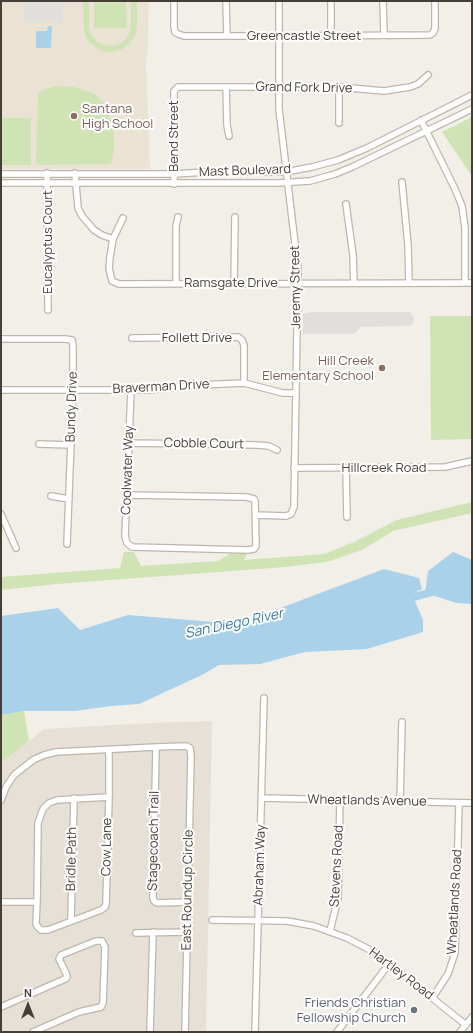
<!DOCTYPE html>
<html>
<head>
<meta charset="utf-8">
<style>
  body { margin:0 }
  #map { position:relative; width:473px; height:1033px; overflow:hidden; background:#f2efe8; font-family:Manrope,sans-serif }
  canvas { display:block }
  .frame { position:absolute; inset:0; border:2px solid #453f37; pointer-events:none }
  .north { position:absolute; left:8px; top:985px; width:40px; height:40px; -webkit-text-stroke:3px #fff; paint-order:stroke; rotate:0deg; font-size:11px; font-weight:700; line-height:16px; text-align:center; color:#453f37 }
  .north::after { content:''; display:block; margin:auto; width:14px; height:18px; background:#453f37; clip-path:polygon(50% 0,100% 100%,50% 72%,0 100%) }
</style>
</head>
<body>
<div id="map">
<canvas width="473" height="1033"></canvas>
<div class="frame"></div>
<div class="north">N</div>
</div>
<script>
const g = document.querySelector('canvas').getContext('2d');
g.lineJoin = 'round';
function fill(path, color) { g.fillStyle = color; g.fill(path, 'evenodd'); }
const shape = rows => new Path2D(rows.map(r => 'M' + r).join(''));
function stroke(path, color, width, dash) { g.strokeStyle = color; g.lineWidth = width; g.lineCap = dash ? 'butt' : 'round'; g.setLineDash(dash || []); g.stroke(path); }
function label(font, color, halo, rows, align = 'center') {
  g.font = font + ' Manrope,sans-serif'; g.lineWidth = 4; g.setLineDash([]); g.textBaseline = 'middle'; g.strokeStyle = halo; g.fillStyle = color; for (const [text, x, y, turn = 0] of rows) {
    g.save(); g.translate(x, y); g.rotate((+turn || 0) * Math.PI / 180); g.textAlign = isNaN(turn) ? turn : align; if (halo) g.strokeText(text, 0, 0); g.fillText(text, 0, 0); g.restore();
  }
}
const residential = shape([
  [212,721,206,1032,1,1032,1,763,44,729,152,723]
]);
const education = shape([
  [1,1,149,1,148,46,146,63,150,169,1,169]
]);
const green = shape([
  [83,1,89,1,89,28,91,35,98,42,104,45,110,46,120,44,125,40,129,35,131,25,131,1,137,1,137,30,134,37,129,44,122,49,110,52,102,51,91,44,86,37,84,29],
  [94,1,126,1,127,28,94,28],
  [56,86,74,87,93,93,104,103,111,121,114,135,114,149,111,164,38,165,36,162,38,93,45,89],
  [472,117,472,176,442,132],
  [1,118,31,118,31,165,1,165],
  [430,316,472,316,472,439,431,440],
  [472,502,472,513,393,531,362,550,327,562,285,567,57,584,1,590,1,577,120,568,124,552,134,552,141,566,218,561,231,553,247,554,244,560,324,554,354,542,397,520],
  [24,711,29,741,1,763,1,715]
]);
const parking = shape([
  [24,1,63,1,63,23,24,23],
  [312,312,410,312,414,318,413,323,410,326,361,327,354,334,303,334,303,314]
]);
const water = shape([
  [48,26,52,26,51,48,36,48,36,31,47,31],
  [453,552,472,560,472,604,457,603,425,593,428,571],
  [384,569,419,578,422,589,412,594,423,620,423,632,367,649,305,652,260,664,219,665,202,675,139,704,111,706,75,711,24,711,1,715,1,616,58,608,80,630,128,615,238,624]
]);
const river = shape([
  [403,600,436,591]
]);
const minor = shape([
  [174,1,174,27,175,32,178,34,184,36,279,36,430,35,433,33,435,29,435,1],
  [226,1,227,36],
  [383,1,384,35],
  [331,35,331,1],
  [226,87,227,125,229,136],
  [339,87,339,123],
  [421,120,455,189,462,206,465,228,465,283],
  [47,173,48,310],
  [75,173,78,208,82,216,94,230,102,235,113,239],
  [1,174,174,174,206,172,286,172,312,167,338,160,367,148,472,95],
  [402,182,408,245,409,283],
  [1,183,278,183,310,181,335,174,352,167,472,109],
  [174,184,174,91,178,87,339,87,384,91,410,87,418,84,428,75],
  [346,204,353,255,354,283],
  [123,218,113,239,110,257,109,268,112,281,119,284,472,283],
  [176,283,176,226,178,217],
  [234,283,235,217],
  [132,338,238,337,242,340,244,345,244,383],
  [1,339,65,339,72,340,73,346,73,390,67,544],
  [1,390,148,390,198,385,244,383,283,393,296,393],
  [130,443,257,445,269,446,277,450],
  [39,444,71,445],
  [294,468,445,467,472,461],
  [346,468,347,517],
  [128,495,246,497,254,499,255,501,256,546,254,549,248,550,132,547,127,543,125,536,131,390],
  [51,496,69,499],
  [1,514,16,548],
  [256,515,286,516,291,514,294,507,298,269,279,109,279,1],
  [156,747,153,898,154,901,157,903,187,902],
  [109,797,57,800,49,803,43,809,38,823,37,902,36,923,37,926,41,930,48,930,101,910,105,907,106,904,109,797,109,750],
  [262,798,472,803],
  [1,800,6,787,14,775,33,760,44,755,56,752,156,747,186,746,190,748,191,756,185,1032],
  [400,801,402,722],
  [1,902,37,902],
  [71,920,74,798],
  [212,920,287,921,314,926,347,938,376,953,466,1025],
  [330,931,338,898,340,800],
  [136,933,187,932],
  [433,997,448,974,455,953,459,803],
  [1,1007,65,979,67,977,66,973,59,959,61,955,96,941,102,941,105,947,103,1003,101,1007,79,1012,33,1032],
  [150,1032,153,932],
  [255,1032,264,698],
  [337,1032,389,964],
  [460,1032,472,1017]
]);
const markers = [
  [74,116,4,"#8d6e63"],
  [382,368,4,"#8d6e63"],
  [414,1010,4,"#6b7280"]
];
const streetNames = [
  ["Greencastle Street",304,36],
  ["Grand Fork Drive",304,88,1],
  ["Bend Street",174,136,-90],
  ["Mast Boulevard",245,171,-2],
  ["Eucalyptus Court",48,242,-90],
  ["Ramsgate Drive",231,283],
  ["Jeremy Street",296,287,-91],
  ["Follett Drive",197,338],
  ["Braverman Drive",161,387,-3],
  ["Bundy Drive",72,407,-88],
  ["Cobble Court",204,444,1],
  ["Hillcreek Road",384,468],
  ["Coolwater Way",128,470,-88],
  ["Wheatlands Avenue",367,801,1],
  ["Stagecoach Trail",154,841,-89],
  ["Cow Lane",107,847,-89],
  ["Bridle Path",72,859,-89],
  ["Abraham Way",260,865,-88],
  ["Stevens Road",337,866,-87],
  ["East Roundup Circle",188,890,-89],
  ["Wheatlands Road",455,902,-87],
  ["Hartley Road",401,974,37]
];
const educationNames = [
  ["Santana",82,109],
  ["High School",82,124],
  ["Hill Creek",374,361,"right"],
  ["Elementary School",374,376,"right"]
];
const worshipNames = [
  ["Friends Christian",406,1003],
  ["Fellowship Church",406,1018]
];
const waterNames = [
  ["San Diego River",234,624,-12]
];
fill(residential, '#e6e0d6');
fill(education, '#eae3d3');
fill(green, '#cfe3b4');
fill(parking, '#e1dfdc');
fill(water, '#a9d1ea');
stroke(river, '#a9d1ea', 8);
stroke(minor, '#bdb6ab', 8);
stroke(minor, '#fff', 5.5);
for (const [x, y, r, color] of markers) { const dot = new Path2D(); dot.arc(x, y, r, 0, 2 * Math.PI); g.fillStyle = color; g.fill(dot); stroke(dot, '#fff', 1.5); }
label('13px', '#453f37', '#fff', streetNames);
label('13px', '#785e54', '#fff', educationNames, 'left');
label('13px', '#5b616d', '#fff', worshipNames, 'right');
label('italic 14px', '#397ca8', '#fff', waterNames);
</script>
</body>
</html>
